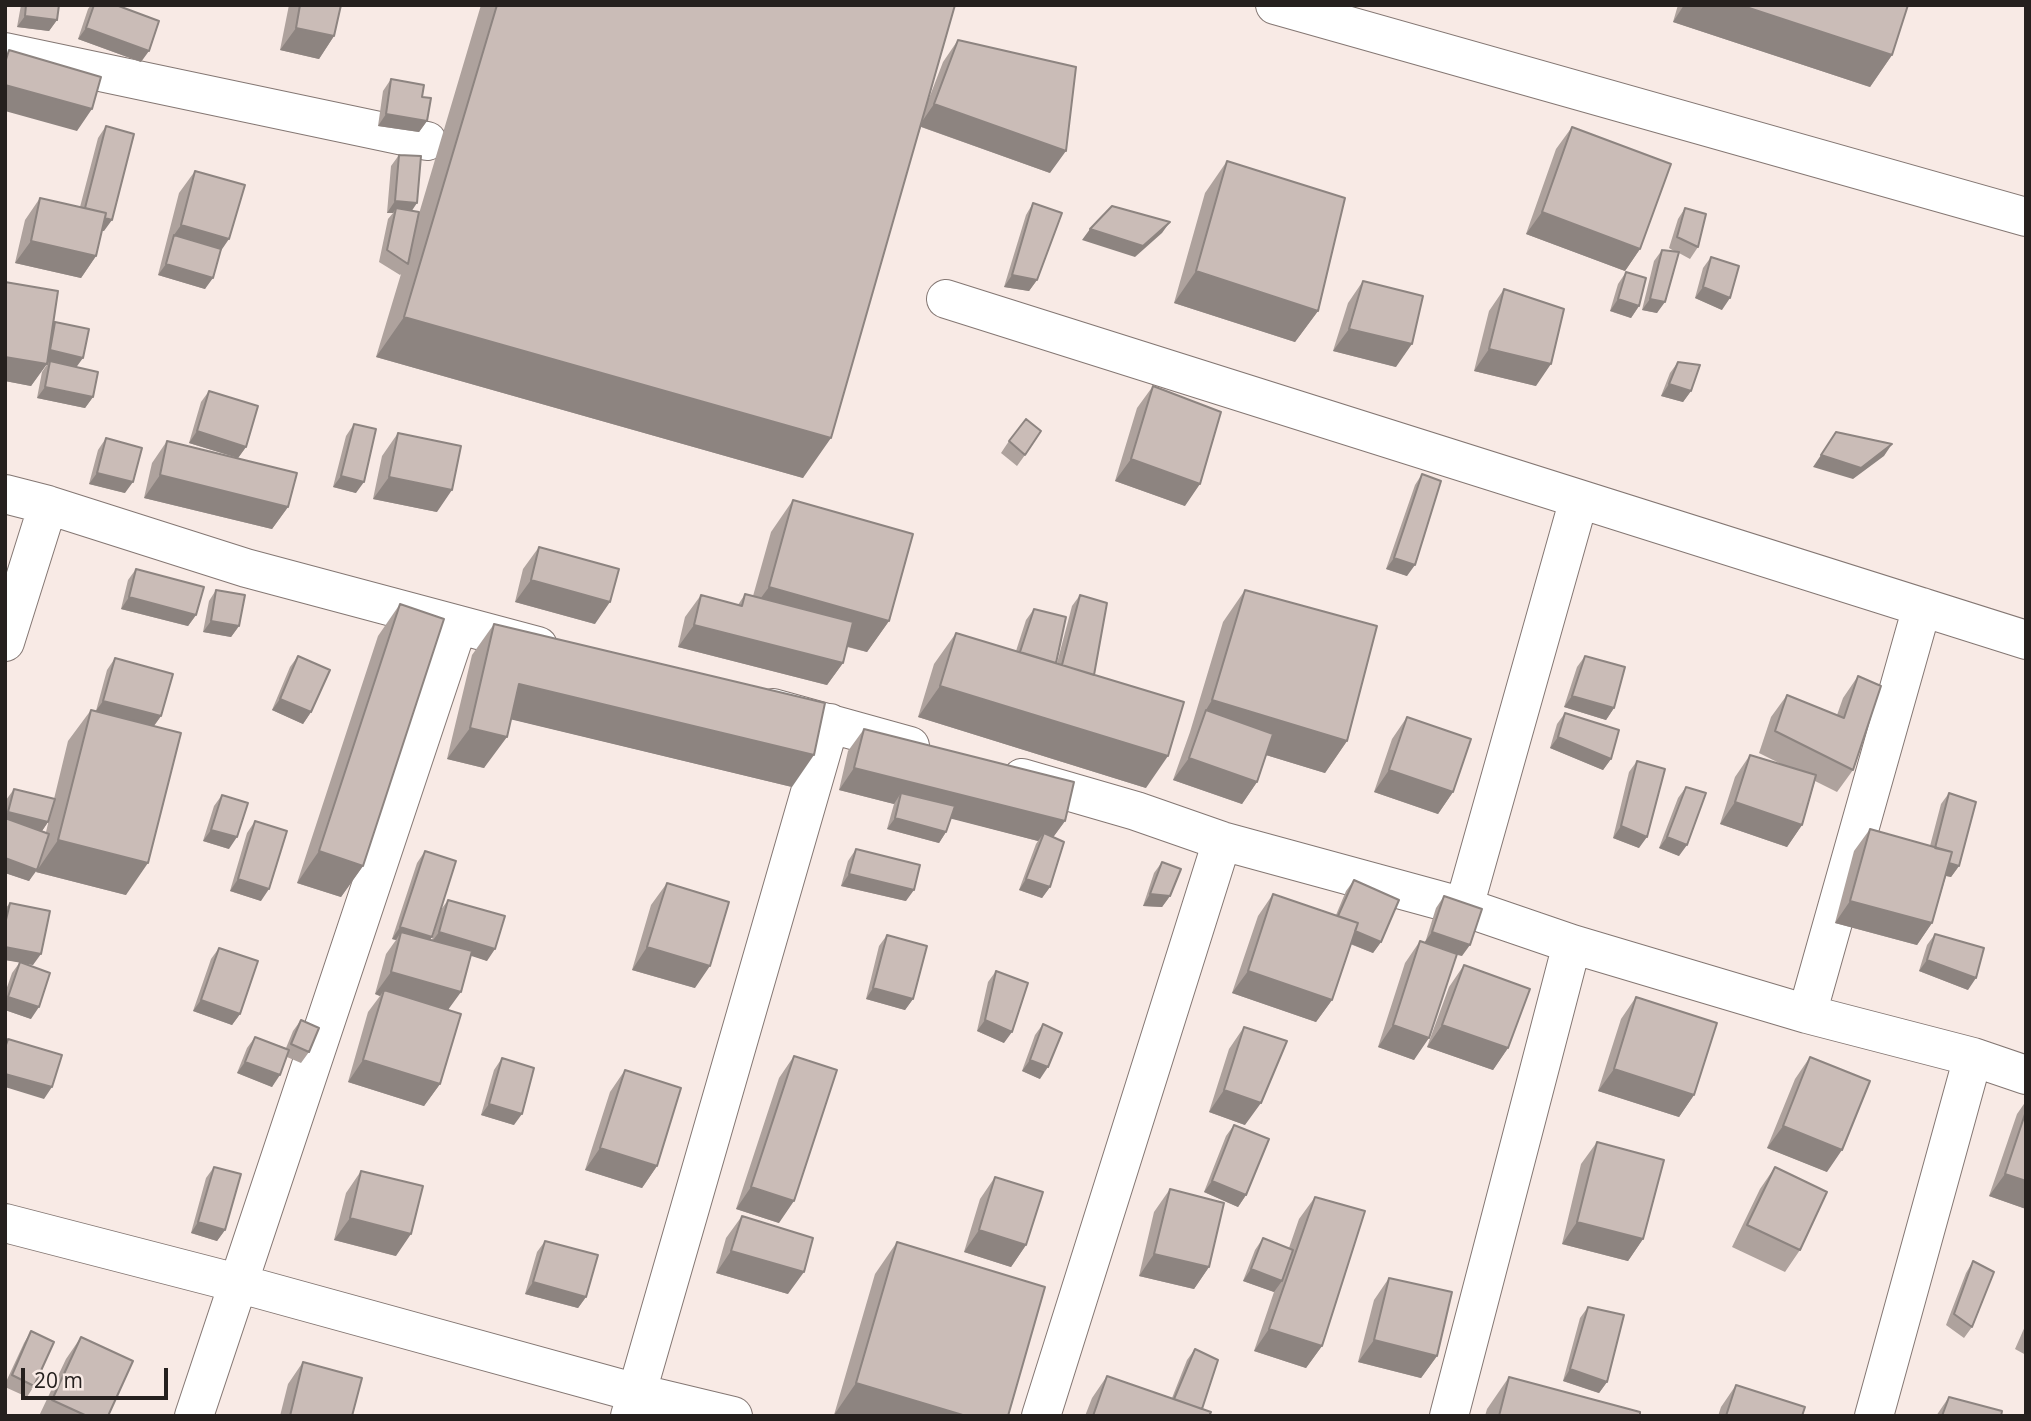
<!DOCTYPE html>
<html>
<head>
<meta charset="utf-8">
<style>
  body { margin:0 }
  #map { position:relative; width:2031px; height:1421px; overflow:hidden; background:#f8eae5; font-family:"Open Sans",sans-serif }
  canvas { display:block }
  .frame { position:absolute; inset:0; border:7px solid #25201e; pointer-events:none }
  .scale { position:absolute; left:21px; top:1368px; width:147px; height:32px; box-sizing:border-box; border:4px solid #25201e; border-top:0; padding-left:9px; font-size:21px; line-height:24px; white-space:nowrap; color:#25201e; -webkit-text-stroke:5px #f8eae5; paint-order:stroke }
</style>
</head>
<body>
<div id="map">
<canvas width="2031" height="1421"></canvas>
<div class="frame"></div>
<div class="scale">20 m</div>
</div>
<script>
const g = document.querySelector('canvas').getContext('2d');
g.lineJoin = 'round';
const shape = rows => new Path2D(rows.map(r => 'M' + r).join(''));
function stroke(path, color, width, dash) { g.strokeStyle = color; g.lineWidth = width; g.lineCap = dash ? 'butt' : 'round'; g.setLineDash(dash || []); g.stroke(path); }
function fill(path, color) { g.fillStyle = color; g.fill(path, 'evenodd'); }
const minor = shape([
  [1275,5,2026,217],
  [5,52,427,141],
  [946,299,2026,640],
  [5,494,48,505,246,568,538,646],
  [5,642,48,505],
  [773,708,910,746],
  [1022,778,1136,811,1222,841,1464,907,1572,944,1807,1014,1973,1057,2026,1075],
  [1464,907,1579,499],
  [1807,1014,1922,607],
  [5,1223,237,1283,637,1393,733,1416],
  [194,1416,458,625],
  [630,1416,830,723],
  [1041,1416,1222,841],
  [1449,1416,1572,944],
  [1874,1416,1973,1057]
]);
const wall = shape([
  [21,5,59,5,57,20,49,31,17,27],
  [91,5,116,5,141,62,78,39,88,9],
  [289,5,341,5,334,36,319,59,280,50],
  [481,5,955,5,928,101,943,62,958,40,1050,173,921,127,803,478,376,357,401,274,400,275,379,262,388,219,393,213,387,213,391,166,399,155,412,211,418,217],
  [1678,5,1908,5,1892,55,1870,87,1673,22],
  [391,79,422,97,427,121,419,132,378,126,383,91],
  [106,126,104,231,102,231,96,256,81,278,15,263,25,220,40,198,80,207,98,138],
  [1572,127,1640,249,1625,271,1526,234,1556,149],
  [1227,161,1318,311,1295,342,1174,303,1205,193],
  [195,171,221,249,205,289,158,275,179,193],
  [1033,203,1037,280,1029,291,1004,287,1026,215],
  [1685,208,1698,247,1690,259,1679,253,1657,313,1642,310,1654,261,1662,250,1674,251,1669,248,1678,219],
  [1711,257,1722,310,1695,298,1703,268],
  [1626,272,1639,306,1631,318,1610,311,1618,284],
  [1363,281,1396,367,1333,351,1348,303],
  [5,282,52,327,55,322,76,367,93,397,85,408,37,398,42,372,48,363,47,363,31,386,5,381],
  [1504,289,1536,386,1474,371,1489,311],
  [1678,362,1691,391,1683,402,1661,396,1670,373],
  [1153,386,1185,506,1115,481,1137,408],
  [209,391,246,447,238,458,189,443,201,402],
  [354,424,356,493,333,487,346,436],
  [398,433,437,512,373,499,382,456],
  [106,438,125,493,89,484,98,450],
  [167,441,288,507,272,529,144,498,152,463],
  [1009,441,1025,455,1017,466,1001,453],
  [1422,474,1407,576,1386,569,1415,485],
  [793,500,889,621,867,652,847,647,843,663,827,685,678,647,685,617,701,595,738,605,745,594,753,596,771,532],
  [539,547,595,624,515,602,523,569],
  [136,569,196,615,188,626,121,609,128,580],
  [216,590,239,626,231,637,203,632,209,601],
  [1245,590,1347,741,1325,773,1266,755,1257,782,1242,804,1173,780,1190,732,1223,622],
  [1080,595,1094,675,1146,788,918,717,934,664,956,633,1016,651,1026,620,1034,609,1056,663,1057,663,1072,606],
  [400,604,363,866,341,897,297,883,378,636],
  [494,624,792,787,511,719,484,768,447,759,472,655],
  [298,656,311,712,303,724,272,710,290,667],
  [1585,656,1614,708,1606,720,1564,707,1577,667],
  [115,658,161,716,154,726,126,895,36,872,37,867,29,881,5,873,6,800,14,789,54,799,68,741,91,710,96,711,107,670],
  [51,811,46,832,42,831,48,822],
  [1858,676,1853,770,1837,792,1815,781,1802,825,1787,847,1720,824,1735,777,1750,755,1783,765,1759,753,1771,717,1787,695,1837,715,1843,698],
  [1565,713,1611,759,1603,770,1550,748,1557,724],
  [1407,717,1453,792,1438,814,1374,792,1392,739],
  [864,729,1065,821,1053,837,1050,887,1042,898,1019,890,1036,844,1038,841,951,818,946,832,939,843,887,829,894,804,839,790,848,751],
  [1637,761,1639,848,1613,838,1629,772],
  [1686,787,1679,856,1659,848,1678,798],
  [1949,793,1959,866,1951,877,1946,876,1932,923,1917,945,1835,923,1854,851,1870,829,1930,846,1941,804],
  [222,795,229,849,203,841,214,806],
  [255,821,261,901,230,891,247,833],
  [856,849,906,901,841,886,848,861],
  [425,851,430,940,432,940,440,911,448,900,487,961,471,955,448,1010,440,1084,424,1106,348,1082,368,1012,380,996,375,994,386,954,396,940,392,939,417,863],
  [1162,862,1170,896,1162,907,1143,906,1154,873],
  [1354,880,1381,942,1373,953,1350,944,1332,1000,1316,1022,1232,993,1258,916,1273,894,1336,915,1346,891],
  [667,883,695,988,632,970,651,905],
  [1444,896,1462,956,1457,955,1414,1060,1378,1047,1405,963,1420,941,1425,943,1436,908],
  [10,903,33,965,21,963,31,1019,5,1010,5,993,12,973,20,962,5,960,5,909],
  [1935,934,1968,990,1919,971,1927,945],
  [887,935,913,999,905,1010,866,999,879,946],
  [219,948,240,1014,232,1025,193,1011,211,959],
  [1464,965,1508,1048,1493,1070,1427,1047,1449,987],
  [996,971,1004,1043,977,1031,988,982],
  [1636,997,1694,1095,1679,1117,1598,1091,1621,1019],
  [301,1020,309,1052,301,1063,287,1057,272,1087,237,1073,247,1048,255,1037,286,1048,293,1031],
  [1043,1024,1040,1079,1022,1071,1035,1035],
  [1244,1027,1245,1125,1209,1112,1229,1049],
  [794,1056,779,1223,736,1209,779,1078],
  [1810,1057,1827,1172,1767,1148,1795,1079],
  [502,1058,514,1125,481,1115,494,1070],
  [625,1070,657,1166,642,1188,585,1170,610,1092],
  [2026,1101,2026,1209,1989,1196,2017,1114],
  [1234,1125,1246,1195,1238,1207,1204,1192,1226,1136],
  [1597,1142,1643,1239,1628,1261,1562,1244,1581,1164],
  [214,1167,225,1230,217,1241,191,1233,206,1178],
  [1775,1167,1800,1250,1785,1272,1732,1247,1760,1189],
  [361,1171,396,1256,334,1240,346,1193],
  [995,1177,1026,1245,1011,1267,964,1252,980,1199],
  [1170,1189,1209,1267,1194,1289,1139,1276,1154,1212],
  [1315,1197,1322,1346,1306,1368,1254,1351,1274,1292,1243,1281,1255,1250,1263,1238,1289,1248,1299,1219],
  [742,1216,788,1294,716,1273,726,1238],
  [545,1241,586,1297,578,1308,525,1294,537,1252],
  [897,1242,1008,1416,838,1416,834,1415,875,1274],
  [1973,1261,1972,1327,1964,1338,1946,1325,1966,1273],
  [1389,1278,1437,1356,1421,1378,1358,1362,1374,1300],
  [1588,1307,1607,1382,1599,1393,1563,1381,1580,1318],
  [2026,1324,2026,1355,2015,1349],
  [31,1331,34,1386,27,1397,5,1387,5,1384,24,1343],
  [81,1337,108,1416,39,1416,66,1359],
  [1195,1349,1202,1409,1209,1416,1085,1416,1092,1398,1107,1376,1172,1398,1187,1360],
  [303,1362,352,1416,280,1416,288,1384],
  [1509,1377,1640,1416,1485,1416,1487,1409],
  [1736,1385,1802,1416,1718,1416,1721,1407],
  [1949,1397,2001,1416,1936,1416]
]);
const shadedWall = shape([
  [1684,5,1740,5,1892,55,1870,87,1673,22],
  [25,16,57,20,49,31,17,27],
  [86,28,149,51,141,62,78,39],
  [296,28,334,36,319,59,280,50],
  [5,85,92,109,77,131,5,111],
  [934,104,1066,151,1050,173,919,126],
  [386,114,427,121,419,132,378,126],
  [395,201,417,203,409,215,396,208,393,213,387,213],
  [1542,212,1640,249,1625,271,1526,234],
  [84,213,112,220,104,231,76,224],
  [1170,222,1162,233,1135,257,1082,240,1090,229],
  [181,225,229,239,214,261,174,235],
  [31,241,96,256,81,278,15,263],
  [166,264,213,278,205,289,158,275],
  [1196,271,1318,311,1295,342,1174,303],
  [1012,275,1037,280,1029,291,1004,287],
  [1703,287,1730,298,1722,310,1695,298],
  [1618,299,1639,306,1631,318,1610,311],
  [1650,299,1665,302,1657,313,1642,310],
  [404,317,831,438,803,478,376,357],
  [1349,329,1412,344,1396,367,1333,351],
  [1489,349,1551,364,1536,386,1474,371],
  [50,350,83,358,75,369,50,361,48,363,42,362],
  [5,357,47,364,31,386,5,381],
  [1669,384,1691,391,1683,402,1661,396],
  [45,387,93,397,85,408,37,398],
  [197,431,246,447,238,458,189,443],
  [1892,444,1884,456,1853,479,1813,467,1821,455],
  [1131,459,1200,484,1185,506,1115,481],
  [97,473,133,482,125,493,89,484],
  [160,475,288,507,272,529,144,498],
  [341,476,364,482,356,493,333,487],
  [389,477,452,490,437,512,373,499],
  [1394,558,1415,565,1407,576,1386,569],
  [531,580,610,602,595,624,515,602],
  [769,587,889,621,867,652,746,618],
  [129,597,196,615,188,626,121,609],
  [211,621,239,626,231,637,203,632],
  [694,625,843,663,827,685,678,647],
  [519,684,814,755,792,787,497,716],
  [940,686,1168,756,1146,788,918,717],
  [1572,696,1614,708,1606,720,1564,707],
  [280,699,311,712,303,724,272,710],
  [1212,700,1347,741,1325,773,1197,734,1206,710],
  [103,701,161,716,153,727,95,712],
  [470,728,507,737,484,768,447,759],
  [1558,737,1611,759,1603,770,1550,748],
  [1189,758,1257,782,1242,804,1173,780],
  [854,768,1065,821,1049,843,1044,833,1038,841,898,805,901,793,894,804,839,790],
  [1389,770,1453,792,1438,814,1374,792],
  [1735,802,1802,825,1787,847,1720,824],
  [8,812,48,822,40,834,5,825,5,816],
  [895,818,946,832,939,843,887,829],
  [1621,826,1647,837,1639,848,1613,838],
  [211,830,237,837,229,849,203,841],
  [1667,837,1687,845,1679,856,1659,848],
  [58,840,148,863,126,895,36,872],
  [319,851,363,866,341,897,297,883],
  [5,858,37,870,29,881,5,873],
  [1931,860,1959,866,1951,877,1924,871],
  [849,874,914,890,906,901,841,886],
  [238,879,269,889,261,901,230,891],
  [1026,879,1050,887,1042,898,1019,890],
  [1150,894,1170,896,1162,907,1143,906],
  [1850,901,1932,923,1917,945,1835,923],
  [1335,923,1381,942,1373,953,1327,934],
  [400,927,432,937,424,949,401,932,396,940,392,939],
  [439,932,495,949,487,961,431,943],
  [1432,932,1470,945,1462,956,1424,943],
  [5,947,41,954,33,965,5,960],
  [647,947,710,966,695,988,632,970],
  [1927,960,1976,978,1968,990,1919,971],
  [1248,971,1332,1000,1316,1022,1232,993],
  [391,972,461,992,445,1014,384,990,380,996,375,994],
  [873,988,913,999,905,1010,866,999],
  [8,997,39,1007,31,1019,5,1010,5,1001],
  [201,1000,240,1014,232,1025,193,1011],
  [985,1020,1012,1032,1004,1043,977,1031],
  [1393,1025,1429,1038,1414,1060,1378,1047],
  [1442,1025,1508,1048,1493,1070,1427,1047],
  [363,1060,440,1084,424,1106,348,1082],
  [1030,1060,1048,1067,1040,1079,1022,1071],
  [245,1062,280,1075,272,1087,237,1073],
  [1614,1069,1694,1095,1679,1117,1598,1091],
  [5,1074,52,1087,44,1099,5,1087],
  [1224,1090,1261,1103,1245,1125,1209,1112],
  [489,1104,522,1114,514,1125,481,1115],
  [1783,1126,1842,1150,1827,1172,1767,1148],
  [600,1148,657,1166,642,1188,585,1170],
  [2005,1174,2026,1181,2026,1209,1989,1196],
  [1212,1181,1246,1195,1238,1207,1204,1192],
  [751,1187,794,1201,779,1223,736,1209],
  [350,1218,411,1234,396,1256,334,1240],
  [198,1222,225,1230,217,1241,191,1233],
  [1577,1222,1643,1239,1628,1261,1562,1244],
  [979,1230,1026,1245,1011,1267,964,1252],
  [731,1251,804,1272,788,1294,716,1273],
  [1154,1254,1209,1267,1194,1289,1139,1276],
  [1251,1269,1282,1281,1274,1292,1243,1281],
  [533,1282,586,1297,578,1308,525,1294],
  [1269,1329,1322,1346,1306,1368,1254,1351],
  [1374,1340,1437,1356,1421,1378,1358,1362],
  [1570,1369,1607,1382,1599,1393,1563,1381],
  [856,1383,966,1416,838,1416,834,1415]
]);
const building = shape([
  [26,5,59,5,57,20,25,16,26,5],
  [94,5,116,5,159,21,149,51,86,28,94,5],
  [300,5,341,5,334,36,296,28,300,5],
  [497,5,955,5,831,438,404,317,497,5],
  [1740,5,1908,5,1892,55,1740,5],
  [958,40,1076,67,1066,151,934,104,958,40],
  [9,50,101,77,92,109,5,85,5,63,9,50],
  [391,79,424,85,422,97,431,98,427,121,386,114,391,79],
  [106,126,134,134,112,220,105,218,106,213,85,208,106,126],
  [1572,127,1671,164,1640,249,1542,212,1572,127],
  [399,155,421,156,417,203,395,201,399,155],
  [1227,161,1345,198,1318,311,1196,271,1227,161],
  [195,171,245,185,229,239,181,225,195,171],
  [40,198,106,213,96,256,31,241,40,198],
  [1033,203,1062,213,1037,280,1012,275,1033,203],
  [1112,206,1170,222,1143,246,1090,229,1112,206],
  [396,208,419,212,408,264,387,250,396,208],
  [1685,208,1706,214,1698,247,1677,237,1685,208],
  [174,235,221,249,213,278,166,264,174,235],
  [1662,250,1679,252,1665,302,1650,299,1662,250],
  [1711,257,1739,266,1730,298,1703,287,1711,257],
  [1626,272,1646,278,1639,306,1618,299,1626,272],
  [1363,281,1423,296,1412,344,1349,329,1363,281],
  [5,282,58,291,47,364,5,357,5,282],
  [1504,289,1564,309,1551,364,1489,349,1504,289],
  [55,322,89,329,83,358,50,350,55,322],
  [50,361,98,372,93,397,45,387,50,361],
  [1678,362,1700,365,1691,391,1669,384,1678,362],
  [1153,386,1221,412,1200,484,1131,459,1153,386],
  [209,391,258,406,246,447,197,431,209,391],
  [1026,419,1041,431,1025,455,1009,441,1026,419],
  [354,424,376,429,364,482,341,476,354,424],
  [1836,432,1892,444,1861,468,1821,455,1836,432],
  [398,433,461,446,452,490,389,477,398,433],
  [106,438,142,448,133,482,97,473,106,438],
  [167,441,297,473,288,507,160,475,167,441],
  [1422,474,1441,481,1415,565,1394,558,1422,474],
  [793,500,913,534,889,621,769,587,793,500],
  [539,547,619,569,610,602,531,580,539,547],
  [136,569,204,587,196,615,129,597,136,569],
  [216,590,245,595,239,626,211,621,216,590],
  [1245,590,1377,626,1347,741,1212,700,1245,590],
  [745,594,853,622,843,663,694,625,701,595,742,606,745,594],
  [1080,595,1107,603,1094,675,1062,665,1080,595],
  [400,604,444,619,363,866,319,851,400,604],
  [1034,609,1066,617,1056,663,1020,652,1034,609],
  [494,624,825,703,814,755,519,684,507,737,470,728,494,624],
  [956,633,1184,702,1168,756,940,686,956,633],
  [298,656,330,670,311,712,280,699,298,656],
  [1585,656,1625,667,1614,708,1572,696,1585,656],
  [115,658,173,674,161,716,103,701,115,658],
  [1858,676,1881,686,1853,770,1775,731,1787,695,1844,718,1858,676],
  [91,710,181,733,148,863,58,840,91,710],
  [1206,710,1273,734,1257,782,1189,758,1206,710],
  [1565,713,1619,730,1611,759,1558,737,1565,713],
  [1407,717,1471,739,1453,792,1389,770,1407,717],
  [864,729,1074,782,1065,821,854,768,864,729],
  [1750,755,1816,775,1802,825,1735,802,1750,755],
  [1637,761,1665,769,1647,837,1621,826,1637,761],
  [1686,787,1706,793,1687,845,1667,837,1686,787],
  [14,789,55,799,48,822,8,812,14,789],
  [901,793,955,806,946,832,895,818,901,793],
  [1949,793,1976,802,1959,866,1949,863,1952,852,1935,848,1949,793],
  [222,795,248,803,237,837,211,830,222,795],
  [5,818,49,834,37,870,5,858,5,818],
  [255,821,287,831,269,889,238,879,255,821],
  [1870,829,1952,852,1932,923,1850,901,1870,829],
  [1044,833,1064,842,1050,887,1026,879,1044,833],
  [856,849,920,865,914,890,849,874,856,849],
  [425,851,456,861,432,937,400,927,425,851],
  [1162,862,1181,869,1170,896,1150,894,1162,862],
  [1354,880,1399,900,1381,942,1355,931,1358,923,1338,916,1354,880],
  [667,883,729,902,710,966,647,947,667,883],
  [1273,894,1358,923,1332,1000,1248,971,1273,894],
  [1444,896,1482,909,1470,945,1432,932,1444,896],
  [448,900,505,916,495,949,439,932,448,900],
  [10,903,50,911,41,954,5,947,5,924,10,903],
  [401,932,472,951,461,992,391,972,401,932],
  [1935,934,1984,948,1976,978,1927,960,1935,934],
  [887,935,927,946,913,999,873,988,887,935],
  [1420,941,1457,954,1429,1038,1393,1025,1420,941],
  [219,948,258,961,240,1014,201,1000,219,948],
  [20,962,50,973,39,1007,8,997,20,962],
  [1464,965,1530,989,1508,1048,1442,1025,1464,965],
  [996,971,1028,983,1012,1032,985,1020,996,971],
  [384,990,461,1014,440,1084,363,1060,384,990],
  [1636,997,1717,1023,1694,1095,1614,1069,1636,997],
  [301,1020,319,1028,309,1052,291,1044,301,1020],
  [1043,1024,1062,1033,1048,1067,1030,1060,1043,1024],
  [1244,1027,1287,1041,1261,1103,1224,1090,1244,1027],
  [255,1037,289,1050,280,1075,245,1062,255,1037],
  [8,1039,62,1055,52,1087,5,1074,5,1048,8,1039],
  [794,1056,837,1070,794,1201,751,1187,794,1056],
  [1810,1057,1870,1081,1842,1150,1783,1126,1810,1057],
  [502,1058,534,1068,522,1114,489,1104,502,1058],
  [625,1070,681,1088,657,1166,600,1148,625,1070],
  [2026,1111,2026,1181,2005,1174,2026,1111],
  [1234,1125,1269,1139,1246,1195,1212,1181,1234,1125],
  [1597,1142,1664,1160,1643,1239,1577,1222,1597,1142],
  [214,1167,241,1174,225,1230,198,1222,214,1167],
  [1775,1167,1827,1192,1800,1250,1747,1225,1775,1167],
  [361,1171,423,1186,411,1234,350,1218,361,1171],
  [995,1177,1043,1192,1026,1245,979,1230,995,1177],
  [1170,1189,1224,1203,1209,1267,1154,1254,1170,1189],
  [1315,1197,1365,1211,1322,1346,1269,1329,1315,1197],
  [742,1216,813,1238,804,1272,731,1251,742,1216],
  [1263,1238,1293,1250,1282,1281,1251,1269,1263,1238],
  [545,1241,598,1255,586,1297,533,1282,545,1241],
  [897,1242,1045,1287,1008,1416,966,1416,856,1383,897,1242],
  [1973,1261,1994,1272,1972,1327,1954,1314,1973,1261],
  [1389,1278,1452,1292,1437,1356,1374,1340,1389,1278],
  [1588,1307,1624,1315,1607,1382,1570,1369,1588,1307],
  [31,1331,54,1342,34,1386,12,1375,31,1331],
  [81,1337,133,1361,108,1416,87,1416,52,1400,81,1337],
  [1195,1349,1218,1360,1202,1409,1174,1399,1195,1349],
  [303,1362,362,1378,352,1416,290,1416,303,1362],
  [1107,1376,1211,1412,1209,1416,1093,1416,1107,1376],
  [1509,1377,1640,1412,1640,1416,1499,1416,1509,1377],
  [1736,1385,1805,1407,1802,1416,1726,1416,1736,1385],
  [1949,1397,2002,1411,2001,1416,1942,1416,1949,1397]
]);
stroke(minor, '#847773', 40);
stroke(minor, '#fff', 38);
fill(wall, '#aea29d');
fill(shadedWall, '#8d8480');
fill(building, '#cabcb7');
stroke(building, '#8d8480', 2);
</script>
</body>
</html>
